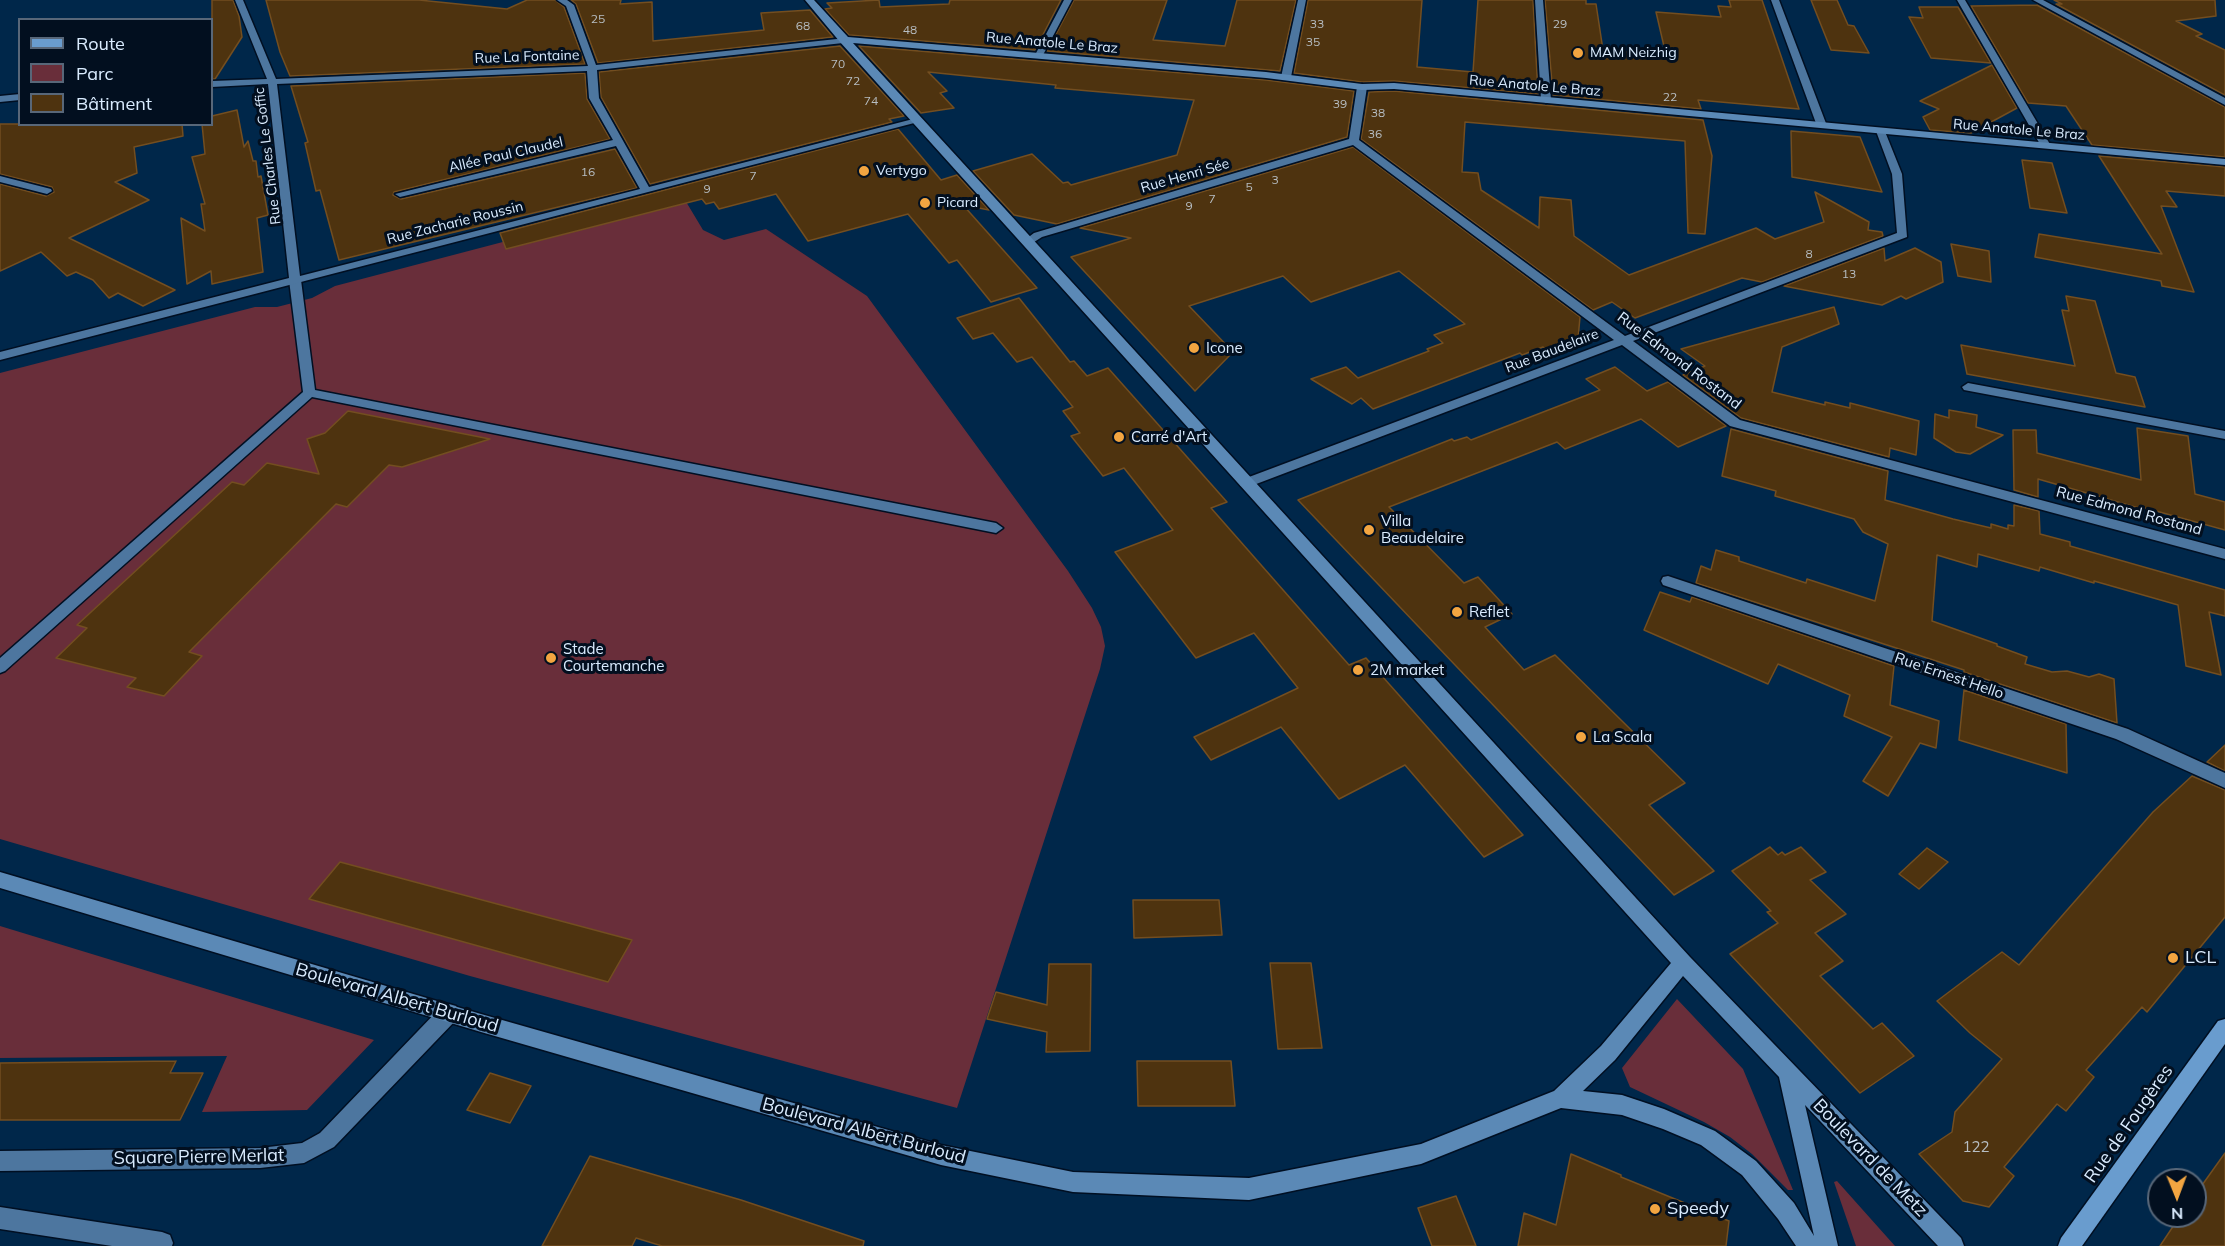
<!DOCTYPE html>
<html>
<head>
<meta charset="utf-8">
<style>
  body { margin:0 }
  #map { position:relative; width:2225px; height:1246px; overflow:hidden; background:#00274a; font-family:Mulish,sans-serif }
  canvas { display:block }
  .legend { position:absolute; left:18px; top:18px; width:195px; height:108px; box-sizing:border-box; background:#020f1f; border:2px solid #586779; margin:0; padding:8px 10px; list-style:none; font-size:18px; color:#daecff }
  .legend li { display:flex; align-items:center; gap:12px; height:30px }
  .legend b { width:30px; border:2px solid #586779 }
  .north { position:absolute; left:2147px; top:1168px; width:60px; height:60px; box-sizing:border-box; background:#020f1f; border:2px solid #586779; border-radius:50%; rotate:179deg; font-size:16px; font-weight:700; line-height:24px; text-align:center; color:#daecff }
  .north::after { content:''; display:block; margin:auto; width:21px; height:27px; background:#f2a541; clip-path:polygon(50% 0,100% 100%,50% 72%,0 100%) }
</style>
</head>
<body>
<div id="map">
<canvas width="2225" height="1246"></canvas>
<ul class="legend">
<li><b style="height:8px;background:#699cce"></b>Route</li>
<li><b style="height:16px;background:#692e3a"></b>Parc</li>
<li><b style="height:16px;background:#4e330f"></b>Bâtiment</li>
</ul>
<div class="north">N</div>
</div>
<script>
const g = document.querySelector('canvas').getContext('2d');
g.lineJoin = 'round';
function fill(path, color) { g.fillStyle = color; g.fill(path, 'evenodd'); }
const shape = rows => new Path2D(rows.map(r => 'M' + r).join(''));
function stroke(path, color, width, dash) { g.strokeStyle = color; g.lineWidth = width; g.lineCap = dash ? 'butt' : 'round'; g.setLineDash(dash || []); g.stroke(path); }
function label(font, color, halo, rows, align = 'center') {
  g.font = font + ' Mulish,sans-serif'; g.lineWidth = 6; g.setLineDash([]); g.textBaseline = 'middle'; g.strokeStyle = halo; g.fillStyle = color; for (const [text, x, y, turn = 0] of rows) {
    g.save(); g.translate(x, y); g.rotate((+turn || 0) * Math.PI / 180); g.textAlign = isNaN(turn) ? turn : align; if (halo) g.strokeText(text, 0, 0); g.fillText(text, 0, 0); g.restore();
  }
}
const green = shape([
  [682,195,703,230,724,240,766,229,867,296,1068,571,1092,608,1101,627,1105,646,1100,669,957,1108,470,976,0,839,0,373,255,307,277,307,312,298,335,286],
  [0,926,374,1040,307,1110,202,1112,227,1056,0,1058],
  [1677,999,1743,1069,1793,1190,1788,1190,1752,1154,1730,1137,1704,1122,1630,1087,1622,1068],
  [1837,1181,1895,1246,1856,1246,1834,1182]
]);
const building = shape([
  [212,0,233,0,239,16,242,37,215,79,212,79,212,0],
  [266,0,419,0,507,9,527,0,555,0,564,7,585,64,290,76,280,52,266,0],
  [571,0,621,0,620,4,652,2,653,41,764,30,761,13,810,10,833,37,598,63,576,4,571,0],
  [879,0,880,7,949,4,950,0,1061,0,1035,50,849,35,825,9,832,8,827,3,879,0],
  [1074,0,1167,0,1153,40,1225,46,1237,0,1296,0,1280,71,1047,51,1074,0],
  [1308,0,1422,0,1417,67,1473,72,1478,0,1533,0,1538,94,1394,81,1362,82,1294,73,1308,0],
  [1545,0,1586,0,1586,4,1596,4,1603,50,1666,55,1656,12,1721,17,1718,6,1731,7,1729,0,1762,0,1799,109,1698,100,1701,109,1553,95,1545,0],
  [1811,0,1837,0,1848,25,1854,26,1869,53,1831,50,1811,0],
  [2054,0,2215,0,2216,16,2176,21,2202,34,2196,36,2225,50,2225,95,2056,4,2062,4,2054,0],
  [2037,5,2225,107,2225,157,2092,145,2066,106,2028,103,1971,6,2037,5],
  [1919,7,1958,7,1991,63,1931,58,1909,17,1923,18,1919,7],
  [840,46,904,116,889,119,892,122,650,184,601,97,599,72,840,46],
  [859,46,1266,80,1354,91,1347,137,1057,224,1014,215,973,171,1032,154,1063,183,1068,182,1071,185,1177,155,1194,100,1055,88,1056,85,928,72,947,91,940,93,954,108,921,113,859,46],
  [1992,65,2017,108,1971,133,1930,130,1923,117,1939,109,1920,101,1992,65],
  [585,73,587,99,610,139,394,192,393,195,401,199,615,149,637,188,339,260,320,190,316,191,305,143,308,142,291,86,585,73],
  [1394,91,1703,120,1712,156,1705,234,1688,233,1685,141,1465,122,1462,172,1478,173,1481,190,1539,228,1540,197,1571,200,1574,236,1629,275,1756,228,1775,239,1824,222,1815,192,1869,222,1868,230,1882,232,1883,236,1762,282,1742,278,1635,318,1612,302,1593,310,1361,139,1369,92,1394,91],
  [237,110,244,147,248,141,253,161,256,161,258,177,261,176,268,215,257,218,263,272,212,284,211,271,187,284,181,218,205,231,201,204,205,204,192,157,205,154,202,124,212,124,212,116,237,110],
  [0,124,182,124,183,136,134,147,137,173,115,182,149,200,69,238,175,290,143,306,118,293,109,298,93,280,76,272,67,276,41,252,0,271,0,184,46,196,54,192,52,187,0,174,0,124],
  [898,129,941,180,957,175,989,210,963,205,1037,288,991,302,957,260,949,263,908,214,808,241,776,194,719,209,714,202,706,204,702,199,506,249,500,233,898,129],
  [1791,131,1860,137,1882,192,1792,177,1791,131],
  [1353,147,1580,317,1578,339,1548,351,1543,347,1522,355,1520,353,1373,409,1361,398,1352,404,1311,379,1346,367,1358,378,1429,351,1427,349,1443,343,1434,335,1465,324,1399,271,1311,302,1283,276,1189,306,1233,352,1195,391,1071,257,1131,238,1080,228,1353,147],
  [2099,156,2225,167,2225,196,2166,191,2177,207,2161,206,2194,292,2162,286,2161,281,2035,257,2039,234,2162,254,2099,156],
  [2022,160,2052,163,2067,213,2030,208,2022,160],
  [1951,244,1989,251,1991,282,1958,276,1951,244],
  [1884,248,1885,261,1915,248,1941,262,1943,282,1906,299,1901,296,1882,305,1784,286,1884,248],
  [2066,296,2095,301,2116,373,2135,377,2145,407,1967,374,1961,345,2075,366,2062,310,2069,311,2066,296],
  [1019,298,1070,362,1074,361,1087,376,1108,368,1227,502,1211,508,1349,665,1366,658,1523,835,1484,857,1405,765,1339,799,1281,727,1211,760,1194,737,1298,688,1254,633,1196,658,1115,552,1173,530,1124,468,1103,476,1071,436,1080,433,1063,411,1073,407,1032,357,1017,362,993,333,973,339,957,318,1019,298],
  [1834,307,1839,324,1782,347,1772,392,1825,405,1825,402,1850,408,1850,403,1919,421,1916,455,1890,448,1889,457,1741,418,1683,375,1705,366,1681,349,1834,307],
  [1615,367,1647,391,1668,382,1726,426,1678,447,1641,419,1565,449,1557,442,1389,507,1464,583,1478,577,1512,614,1485,627,1524,670,1555,655,1685,783,1649,805,1714,871,1674,895,1298,500,1452,439,1454,441,1467,437,1471,440,1600,390,1586,379,1615,367],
  [1949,410,1977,415,1976,427,2003,435,1970,454,1956,452,1934,438,1935,414,1949,418,1949,410],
  [348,411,490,439,402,467,389,465,347,507,336,504,189,652,202,656,164,696,127,687,136,678,56,658,87,628,77,625,232,482,244,485,267,463,319,474,307,439,325,433,348,411],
  [2137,428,2188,436,2195,494,2225,502,2225,530,2145,508,2142,509,2038,479,2038,497,2014,490,2013,430,2036,430,2037,453,2141,480,2137,428],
  [1731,429,1888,471,1885,500,1953,519,1991,528,1991,524,2008,529,2008,525,2014,526,2014,505,2039,511,2040,534,2070,542,2070,546,2225,590,2225,616,2209,612,2221,675,2186,666,2178,605,2094,581,2094,583,2040,567,2039,571,1978,554,1977,567,1937,555,1932,621,1997,644,1997,646,2027,657,2025,664,2052,672,2067,671,2089,677,2099,674,2114,679,2117,723,1964,672,1964,670,1696,583,1701,566,1711,570,1716,550,1739,557,1739,561,1806,583,1807,579,1875,601,1888,544,1863,532,1854,519,1775,496,1776,491,1722,476,1731,429],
  [1660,592,1690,602,1692,597,1894,666,1890,705,1939,721,1936,748,1920,743,1888,796,1863,781,1892,737,1844,716,1850,695,1778,664,1768,684,1644,630,1660,592],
  [1964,690,2066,724,2067,773,1959,740,1964,690],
  [2225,745,2225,771,2207,762,2225,745],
  [2192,776,2225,790,2225,917,2147,1012,2142,1007,2086,1070,2094,1077,2066,1111,2057,1104,2004,1167,2014,1176,1989,1207,1963,1201,1919,1154,1952,1132,1955,1112,2002,1059,1970,1033,1937,1001,2002,952,2019,965,2153,812,2192,776],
  [1770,847,1778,855,1782,852,1785,855,1801,847,1826,872,1810,880,1846,914,1815,933,1843,961,1820,976,1873,1029,1882,1023,1914,1056,1860,1093,1730,954,1778,923,1767,912,1771,911,1732,871,1770,847],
  [1927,848,1948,862,1919,889,1899,874,1927,848],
  [340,862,632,940,608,982,309,899,340,862],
  [1133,900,1219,900,1222,935,1134,938,1133,900],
  [1270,963,1311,963,1322,1048,1278,1049,1270,963],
  [1049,964,1091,964,1090,1051,1046,1052,1047,1032,987,1019,996,992,1047,1005,1049,964],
  [176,1061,170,1073,203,1073,180,1120,0,1120,0,1063,176,1061],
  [1137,1061,1231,1061,1235,1106,1138,1106,1137,1061],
  [490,1073,531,1086,510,1123,467,1110,490,1073],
  [2225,1153,2225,1246,2160,1246,2180,1216,2195,1216,2195,1195,2225,1153],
  [1571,1154,1621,1175,1621,1177,1729,1221,1726,1246,1518,1246,1524,1213,1556,1225,1571,1154],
  [590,1156,741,1200,864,1241,863,1246,662,1246,636,1238,632,1246,542,1246,590,1156],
  [1456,1196,1476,1246,1432,1246,1418,1208,1456,1196]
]);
const lane = shape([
  [0,176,51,189,52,191,47,194,0,182,0,176],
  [295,277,301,280,315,390,996,523,1003,528,996,533,312,397,5,671,0,673,0,658,303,392,289,280,295,277],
  [1968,383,2225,431,2225,439,1964,390,1962,387,1968,383],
  [0,1207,162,1232,170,1235,173,1243,172,1246,112,1246,0,1229,0,1207]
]);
const street = shape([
  [235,0,243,0,276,79,588,66,566,6,557,0,567,0,574,5,596,65,846,38,847,40,843,43,597,70,599,98,649,187,917,118,922,121,0,360,0,352,289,278,268,84,212,87,212,81,267,79,235,0],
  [587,71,589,98,613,140,395,194,400,197,616,146,640,189,300,276,277,84,587,71],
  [1064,0,1072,0,1043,55,1036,57,1035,55,1064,0],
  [1298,0,1306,0,1291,77,1286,80,1281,77,1298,0],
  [1535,0,1543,0,1551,100,1546,103,1541,100,1535,0],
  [1771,0,1779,0,1827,126,1825,128,1817,126,1771,0],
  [1957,0,1965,0,2051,146,2050,148,2041,146,1957,0],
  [2033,0,2043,0,2225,98,2225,105,2033,0],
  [1362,84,1367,87,1359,140,1625,336,1897,233,1892,174,1876,131,1884,129,1902,174,1907,237,1633,341,1740,420,2225,549,2225,559,1730,426,1622,345,1251,486,1241,486,1239,483,1241,480,1614,340,1353,145,1042,237,1031,244,1027,245,1022,242,1034,233,1349,139,1357,87,1362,84],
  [20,94,20,100,0,102,0,96,20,94],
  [1668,576,2128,729,2225,773,2225,788,2116,739,1663,585,1661,581,1663,577,1668,576],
  [449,1004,456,1006,459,1013,456,1020,334,1147,304,1163,260,1168,0,1171,0,1151,260,1148,302,1143,320,1133,442,1006,449,1004]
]);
const secondary = shape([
  [805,0,814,0,848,37,1266,72,1362,84,1394,83,2225,159,2225,165,1394,89,1362,90,1266,78,853,43,1690,957,1961,1238,1964,1246,1938,1246,1805,1105,1838,1246,1796,1246,1778,1219,1742,1175,1701,1145,1663,1129,1622,1115,1561,1108,1421,1164,1249,1200,1073,1192,941,1165,481,1032,0,888,0,872,481,1014,941,1145,1073,1172,1249,1178,1421,1144,1554,1091,1601,1046,1671,963,840,42,805,0],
  [1683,976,1779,1077,1814,1236,1794,1203,1756,1161,1715,1131,1664,1109,1622,1095,1583,1091,1615,1060,1683,976]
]);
const primary = shape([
  [2225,1019,2225,1044,2082,1246,2058,1246,2061,1238,2218,1021,2225,1019]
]);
const markers = [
  [1578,53,6,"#f2a541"],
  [864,171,6,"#f2a541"],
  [925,203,6,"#f2a541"],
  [1194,348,6,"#f2a541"],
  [1119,437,6,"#f2a541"],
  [1369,530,6,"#f2a541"],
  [1457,612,6,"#f2a541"],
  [551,658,6,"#f2a541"],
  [1358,670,6,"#f2a541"],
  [1581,737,6,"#f2a541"],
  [2173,958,6,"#f2a541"],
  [1655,1209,6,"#f2a541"]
];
const numberNames = [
  ["25",598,19],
  ["33",1317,24],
  ["29",1560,24],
  ["68",803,26],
  ["48",910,30],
  ["35",1313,42],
  ["70",838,64],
  ["72",853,81],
  ["22",1670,97],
  ["74",871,101],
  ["39",1340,104],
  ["38",1378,113],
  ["36",1375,134],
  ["16",588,172],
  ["7",753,176],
  ["3",1275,180],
  ["5",1249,187],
  ["9",707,189],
  ["7",1212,199],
  ["9",1189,206],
  ["8",1809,254],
  ["13",1849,274]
];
const farStreetnames = [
  ["Rue Anatole Le Braz",1052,43,5],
  ["Rue La Fontaine",527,57,-2],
  ["Rue Anatole Le Braz",1535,86,5],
  ["Rue Anatole Le Braz",2019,130,5],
  ["Allée Paul Claudel",506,155,-13],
  ["Rue Charles Le Goffic",268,156,-97],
  ["Rue Henri Sée",1185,176,-16],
  ["Rue Zacharie Roussin",455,223,-14],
  ["Rue Baudelaire",1552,351,-21]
];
const farPoinames = [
  ["MAM Neizhig",1590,53],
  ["Vertygo",876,171],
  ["Picard",937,203]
];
const poiNames = [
  ["Icone",1206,348],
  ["Carré d'Art",1131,437],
  ["Villa",1381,521],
  ["Beaudelaire",1381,538],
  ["Reflet",1469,612],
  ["Stade",563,649],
  ["Courtemanche",563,666],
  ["2M market",1370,670],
  ["La Scala",1593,737]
];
const streetNames = [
  ["Rue Edmond Rostand",1679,361,37],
  ["Rue Edmond Rostand",2129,511,15],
  ["Rue Ernest Hello",1949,676,19]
];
const nearNumbernames = [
  ["122",1976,1147]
];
const nearPoinames = [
  ["LCL",2185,958],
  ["Speedy",1667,1209]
];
const nearStreetnames = [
  ["Boulevard Albert Burloud",397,998,16],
  ["Rue de Fougères",2129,1124,-55],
  ["Boulevard Albert Burloud",864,1131,15],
  ["Square Pierre Merlat",199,1157,-1],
  ["Boulevard de Metz",1870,1158,46]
];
fill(green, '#692e3a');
fill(building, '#4e330f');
stroke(building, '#734e20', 1.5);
stroke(lane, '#000f22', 3);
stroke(street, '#000f22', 3);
stroke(secondary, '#000f22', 3);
stroke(primary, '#000f22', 3);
fill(lane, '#4d769f');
fill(street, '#4d769f');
fill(secondary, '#5b89b6');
fill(primary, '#699cce');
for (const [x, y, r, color] of markers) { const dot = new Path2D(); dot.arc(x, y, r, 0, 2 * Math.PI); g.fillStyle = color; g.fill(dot); stroke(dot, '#020f1f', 2); }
label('12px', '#b7bec3', null, numberNames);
label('14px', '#daecff', '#020f1f', farStreetnames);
label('14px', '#daecff', '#020f1f', farPoinames, 'left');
label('15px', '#daecff', '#020f1f', poiNames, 'left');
label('15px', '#daecff', '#020f1f', streetNames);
label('15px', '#b7bec3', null, nearNumbernames);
label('18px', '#daecff', '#020f1f', nearPoinames, 'left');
label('18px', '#daecff', '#020f1f', nearStreetnames);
</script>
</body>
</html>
